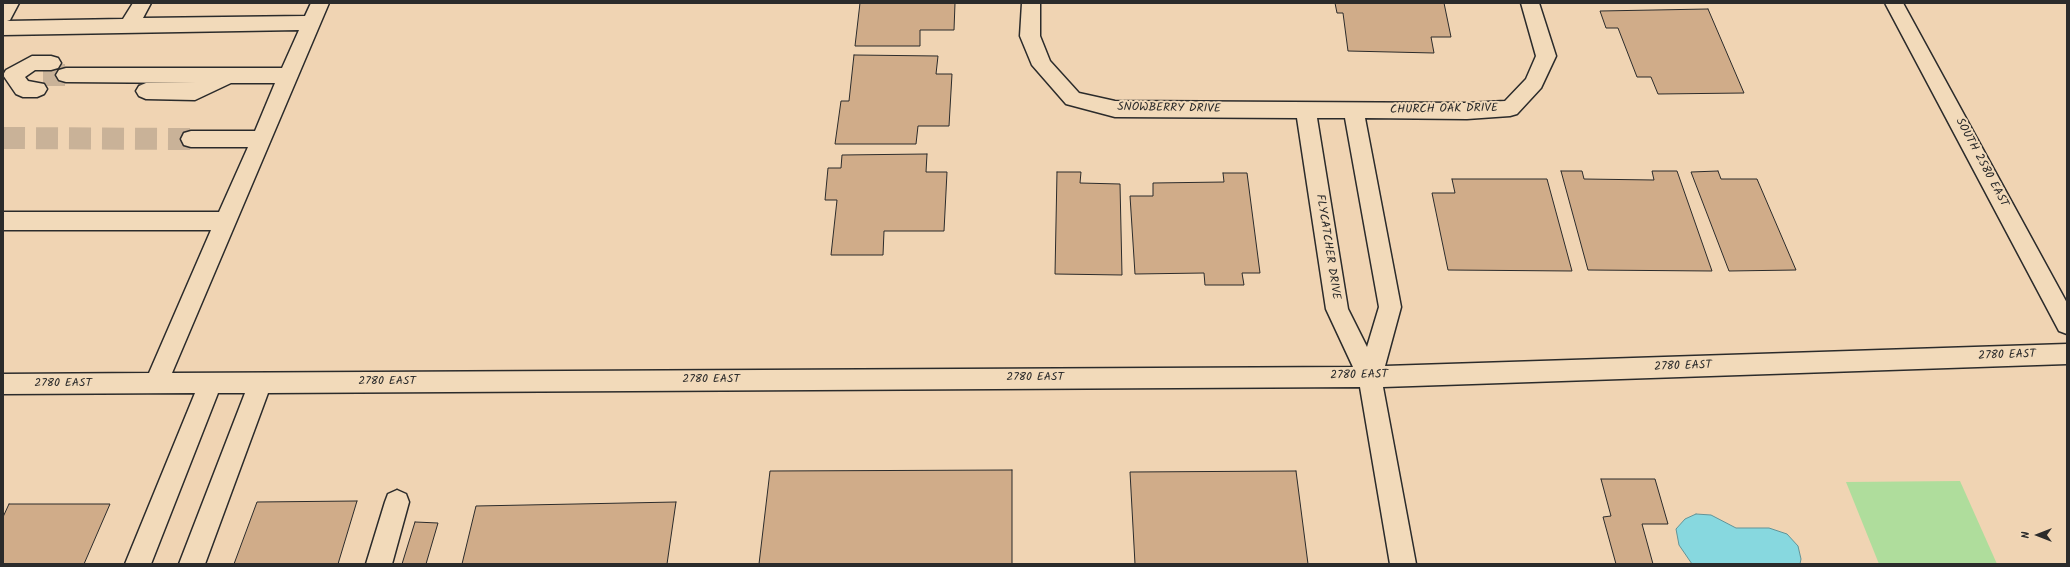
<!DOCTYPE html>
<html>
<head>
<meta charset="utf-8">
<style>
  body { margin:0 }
  #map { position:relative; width:2070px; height:567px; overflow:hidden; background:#f0d4b3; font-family:Kalam,sans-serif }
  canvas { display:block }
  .frame { position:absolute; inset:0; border:4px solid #2b2b2b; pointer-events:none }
  .north { position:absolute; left:2018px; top:515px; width:40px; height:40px; -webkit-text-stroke:3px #f2daba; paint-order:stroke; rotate:270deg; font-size:11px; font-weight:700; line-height:16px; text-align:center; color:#2b2b2b }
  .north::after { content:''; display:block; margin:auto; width:14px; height:18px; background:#2b2b2b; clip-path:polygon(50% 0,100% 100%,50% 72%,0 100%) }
</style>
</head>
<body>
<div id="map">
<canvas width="2070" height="567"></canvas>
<div class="frame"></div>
<div class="north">N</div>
</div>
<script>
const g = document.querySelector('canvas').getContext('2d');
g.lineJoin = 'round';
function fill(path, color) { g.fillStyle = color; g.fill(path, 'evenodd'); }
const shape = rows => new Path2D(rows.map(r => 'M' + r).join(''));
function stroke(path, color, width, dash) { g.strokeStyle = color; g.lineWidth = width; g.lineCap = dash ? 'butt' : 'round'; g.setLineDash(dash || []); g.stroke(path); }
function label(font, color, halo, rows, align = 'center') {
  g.font = font + ' Kalam,sans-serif'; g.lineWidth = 4; g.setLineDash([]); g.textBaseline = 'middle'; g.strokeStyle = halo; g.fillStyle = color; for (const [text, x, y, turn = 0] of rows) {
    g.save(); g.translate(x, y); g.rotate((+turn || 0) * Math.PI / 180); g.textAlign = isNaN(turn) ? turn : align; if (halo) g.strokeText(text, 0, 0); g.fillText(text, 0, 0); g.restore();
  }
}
const green = shape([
  [1960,481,1997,564,1879,564,1846,482]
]);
const water = shape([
  [1696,514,1711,515,1736,528,1769,528,1787,534,1798,546,1801,559,1800,564,1692,564,1679,545,1676,529,1685,519,1696,514]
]);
const building = shape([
  [860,3,955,3,954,30,920,30,920,46,855,46,860,3],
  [1335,3,1444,3,1451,37,1431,37,1434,53,1348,51,1343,13,1337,13,1335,3],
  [1708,9,1744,93,1658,94,1651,77,1637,77,1618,28,1606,28,1600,11,1708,9],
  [854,55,938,56,936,74,952,74,949,126,918,126,916,144,835,144,841,101,849,101,854,55],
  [927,154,926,172,947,172,944,231,884,231,883,255,831,255,837,200,825,200,828,168,841,168,842,155,927,154],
  [1561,171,1582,171,1584,179,1654,180,1652,171,1677,171,1712,271,1588,270,1561,171],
  [1718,171,1721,179,1757,179,1796,270,1729,271,1691,172,1718,171],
  [1057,172,1081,172,1080,183,1120,184,1122,275,1055,274,1057,172],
  [1223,173,1247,173,1260,273,1242,273,1244,285,1205,285,1204,273,1135,274,1130,196,1153,196,1153,183,1224,182,1223,173],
  [1452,179,1547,179,1572,271,1448,270,1432,193,1455,193,1452,179],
  [1012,470,1012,564,759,564,770,471,1012,470],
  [1296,471,1308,564,1135,564,1130,472,1296,471],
  [1601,479,1655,479,1668,524,1642,524,1653,564,1616,564,1603,517,1611,516,1601,479],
  [357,501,338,564,234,564,257,502,357,501],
  [676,502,667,564,462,564,476,506,676,502],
  [9,504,110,504,84,564,3,564,3,517,9,504],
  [415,522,438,523,426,564,402,564,415,522]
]);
const minorTunnel = shape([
  [43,75,66,75],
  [3,138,191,139]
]);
const minor = shape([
  [3,3,19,3,10,20,7,21,123,19,133,3,151,3,143,18,305,16,311,3,329,3,172,373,1353,367,1326,309,1297,118,1115,117,1066,104,1032,65,1020,36,1022,3,1040,3,1040,36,1050,61,1079,93,1115,101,1467,103,1505,101,1526,79,1536,56,1521,3,1539,3,1556,56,1541,88,1517,114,1510,116,1467,119,1365,118,1401,307,1385,366,2067,344,2067,364,1383,387,1416,564,1390,564,1360,387,268,393,205,564,179,564,245,393,218,393,151,564,125,564,195,393,3,394,3,374,149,373,211,230,3,230,3,212,219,212,248,147,191,147,184,145,181,139,184,133,191,131,255,131,275,83,231,83,195,100,146,99,139,96,136,91,139,86,146,83,196,83,66,82,59,80,56,75,59,70,66,68,282,68,299,30,3,35,3,3],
  [1317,118,1345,118,1379,307,1367,347,1348,309,1317,118],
  [1885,3,1903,3,2067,303,2067,334,2059,331,1885,3],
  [32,56,51,56,58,58,61,63,58,68,51,70,35,70,25,77,28,81,44,84,47,89,44,94,37,97,23,97,16,94,3,75,6,70,32,56],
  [397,490,406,494,409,502,392,564,366,564,385,502,388,494,397,490]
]);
const streetNames = [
  ["SNOWBERRY DRIVE",1169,109,1],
  ["CHURCH OAK DRIVE",1444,110,-1],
  ["SOUTH 2580 EAST",1981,163,62],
  ["FLYCATCHER DRIVE",1327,247,81],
  ["2780 EAST",2007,356,-2],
  ["2780 EAST",1683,367,-2],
  ["2780 EAST",1359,376,-1],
  ["2780 EAST",1035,378],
  ["2780 EAST",711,380],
  ["2780 EAST",387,382],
  ["2780 EAST",63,384]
];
fill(green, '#afdd9c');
fill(water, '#87d8df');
stroke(water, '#629397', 1);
fill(building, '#d0ac89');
stroke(building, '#2b2b2b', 1);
stroke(minorTunnel, '#c9b298', 22, [22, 11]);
stroke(minor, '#2b2b2b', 3);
fill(minor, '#f2daba');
label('12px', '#2b2b2b', '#f2daba', streetNames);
</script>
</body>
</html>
